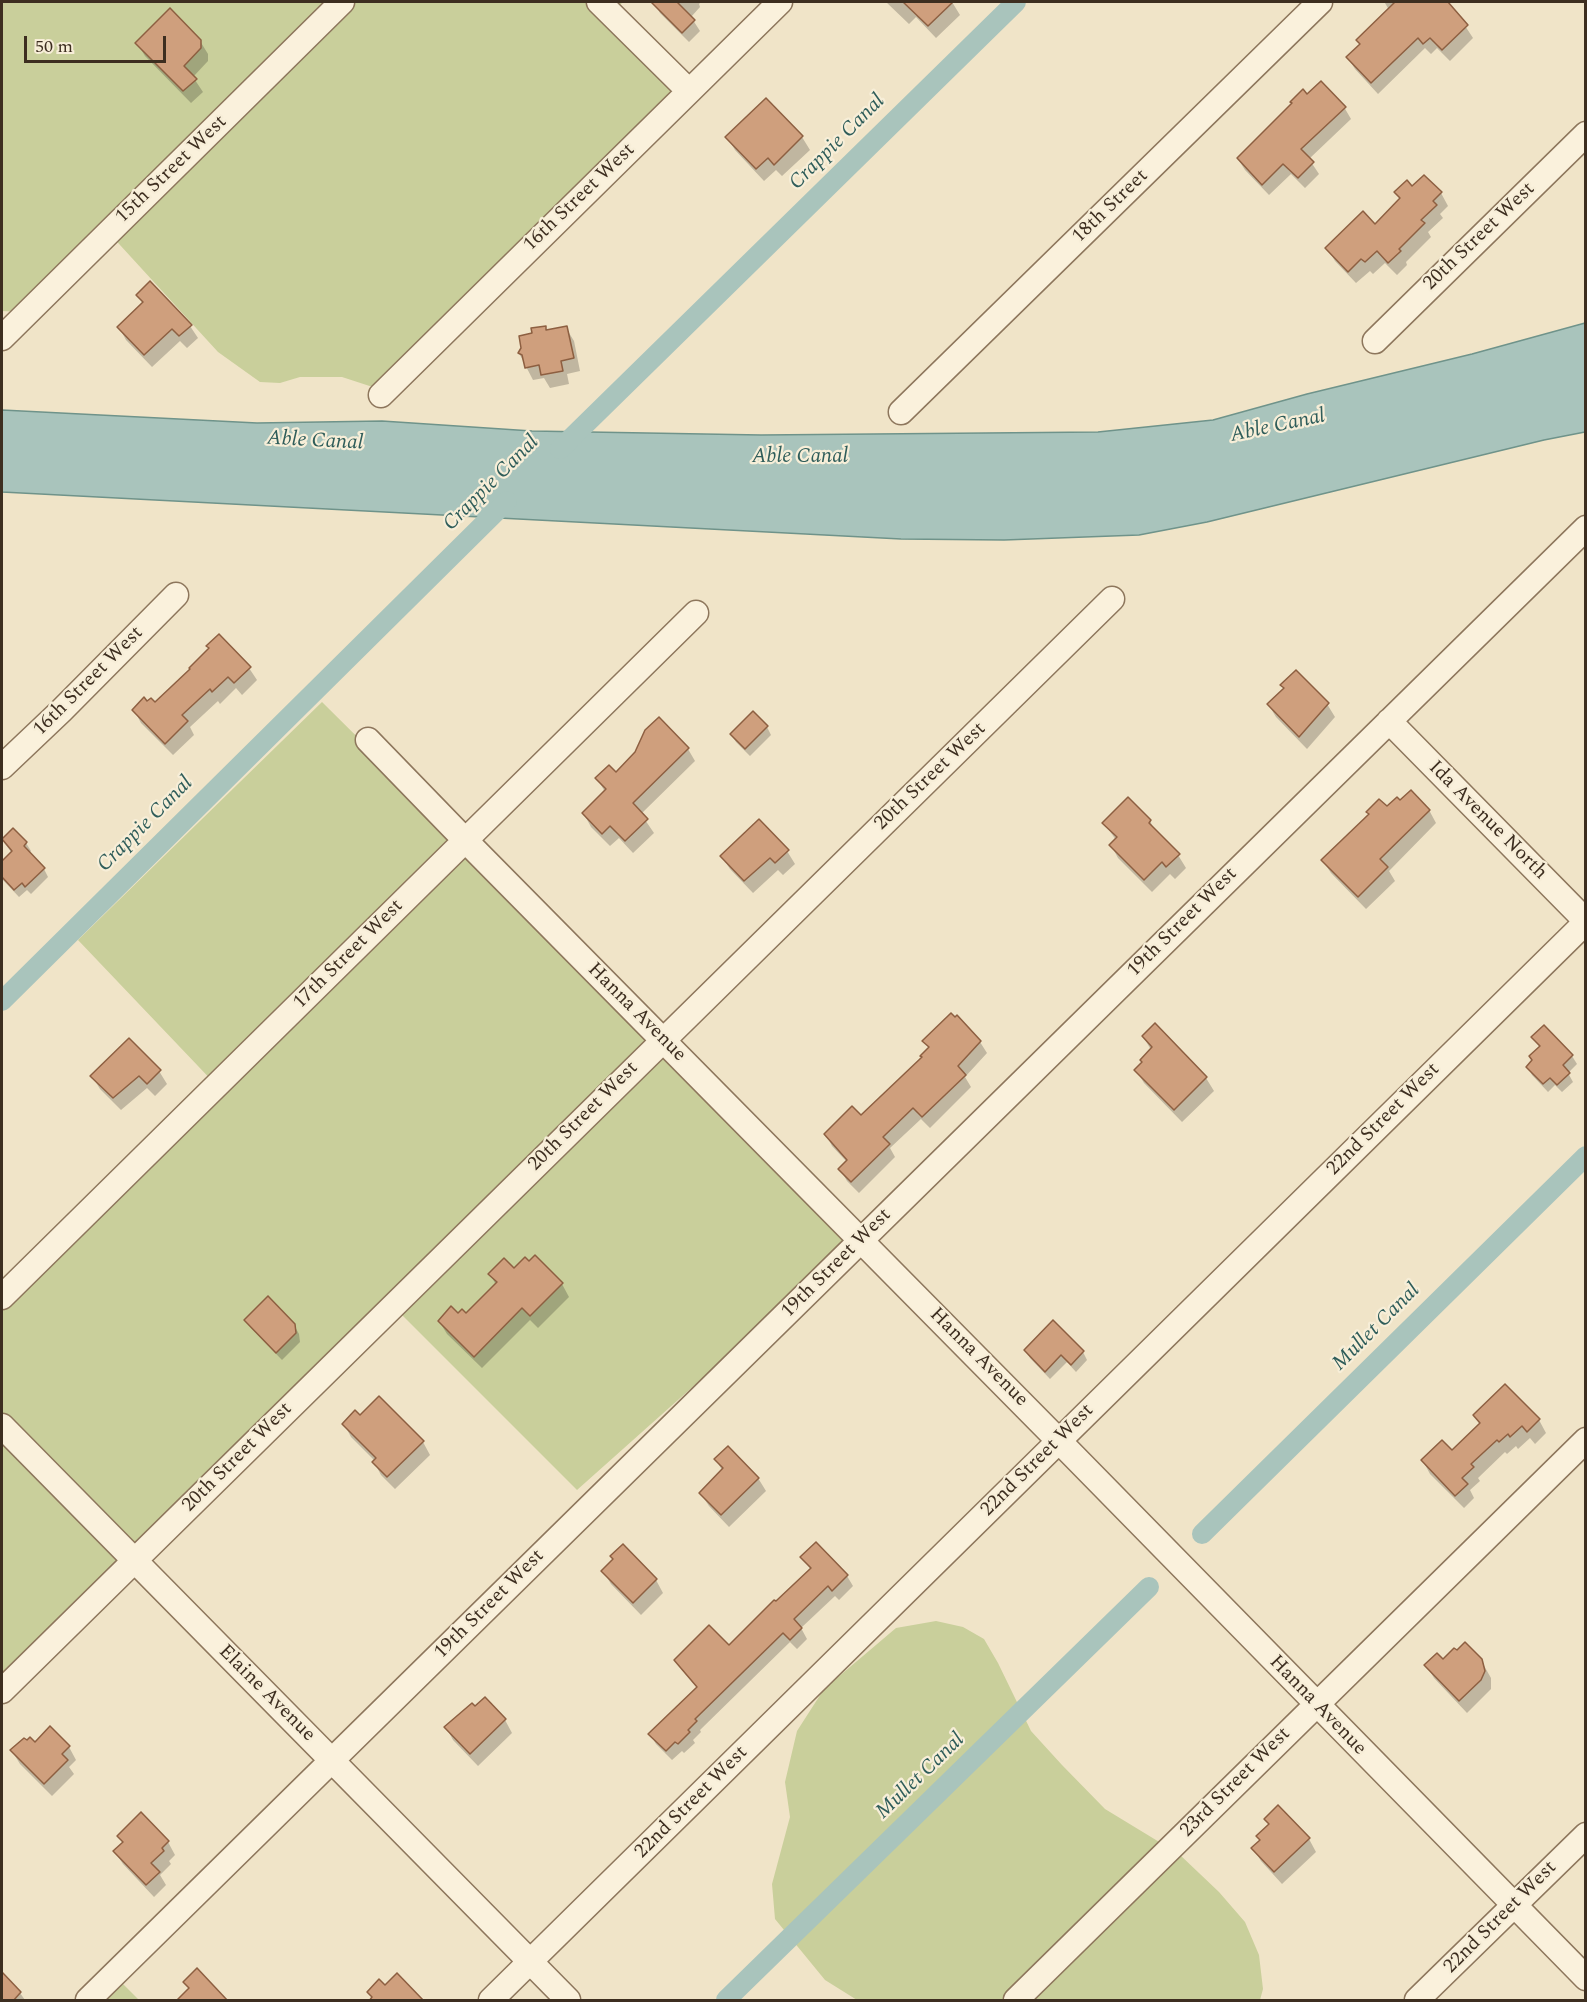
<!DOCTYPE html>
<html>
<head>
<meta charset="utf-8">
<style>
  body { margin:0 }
  #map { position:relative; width:1587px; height:2002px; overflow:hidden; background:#f0e4c8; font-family:Spectral,serif }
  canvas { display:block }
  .frame { position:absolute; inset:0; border:3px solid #3d2e20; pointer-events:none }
  .scale { position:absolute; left:24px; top:36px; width:142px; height:27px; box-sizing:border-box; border:3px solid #3d2e20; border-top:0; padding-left:8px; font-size:18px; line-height:21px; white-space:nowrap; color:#3d2e20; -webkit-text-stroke:4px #f7eed8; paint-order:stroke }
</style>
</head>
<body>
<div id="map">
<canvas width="1587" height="2002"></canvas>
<div class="frame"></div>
<div class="scale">50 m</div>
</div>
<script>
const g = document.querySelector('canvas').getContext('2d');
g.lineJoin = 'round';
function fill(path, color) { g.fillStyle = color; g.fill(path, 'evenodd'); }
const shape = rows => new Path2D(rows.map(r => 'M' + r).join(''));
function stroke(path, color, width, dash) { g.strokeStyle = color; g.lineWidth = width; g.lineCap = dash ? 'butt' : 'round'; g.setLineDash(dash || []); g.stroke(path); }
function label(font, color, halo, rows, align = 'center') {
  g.font = font + ' Spectral,serif'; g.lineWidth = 4.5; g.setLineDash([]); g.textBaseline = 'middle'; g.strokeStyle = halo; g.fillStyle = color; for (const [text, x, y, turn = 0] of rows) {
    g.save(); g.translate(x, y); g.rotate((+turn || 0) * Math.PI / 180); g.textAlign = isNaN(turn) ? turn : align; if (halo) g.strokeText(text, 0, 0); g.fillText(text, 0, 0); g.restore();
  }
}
const green = shape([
  [2,2,623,2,612,12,694,96,388,392,342,377,300,377,280,383,260,382,218,352,109,233,22,312,2,311],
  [322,702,565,943,854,1243,577,1490,395,1308,2,1677,2,1294,218,1087,78,940],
  [936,1621,963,1627,984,1639,998,1663,1031,1731,1062,1765,1105,1809,1179,1854,1219,1892,1245,1922,1259,1955,1263,1989,1260,2000,857,2000,825,1980,775,1919,772,1884,790,1817,785,1782,797,1731,824,1689,896,1628],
  [119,1980,139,2000,98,2000]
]);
const water = shape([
  [1585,323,1585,432,1544,440,1207,522,1139,535,1004,540,901,539,2,492,2,410,257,423,382,421,532,431,761,435,1098,432,1213,420,1307,394,1472,354,1585,323]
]);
const shadow = shape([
  [654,2,701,2,699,4,700,7,691,17,700,31,689,42,660,13],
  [886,2,952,2,960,15,936,38,916,17,909,24],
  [1387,2,1446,2,1456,12,1473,38,1450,61,1437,48,1431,54,1425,48,1378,94,1355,69,1348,58,1361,46,1358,40,1389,10,1385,3],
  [200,41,208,54,208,61,193,77,203,92,191,103,145,56,137,43],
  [1307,96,1344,107,1351,119,1309,159,1319,174,1305,188,1291,174,1269,195,1245,170,1238,159],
  [766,100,802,137,810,150,782,176,776,170,764,181,735,150,727,137],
  [1412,188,1441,193,1448,206,1440,214,1443,218,1428,232,1431,237,1406,262,1407,265,1397,275,1385,263,1373,274,1370,271,1356,283,1335,261,1327,248,1375,226,1400,200,1396,192],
  [138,295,190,326,198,338,187,348,180,341,152,367,126,340,119,327,143,304],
  [545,328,547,332,566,328,574,341,580,371,567,374,569,384,550,388,544,378,533,380,519,353,534,334],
  [210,649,249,668,257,680,242,695,236,688,220,704,218,701,190,727,194,735,173,755,141,723,134,710,147,703,155,704,191,670],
  [1268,704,1327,704,1335,717,1307,749,1276,717],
  [767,727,771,735,750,756,736,742,731,734],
  [688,749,695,761,641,814,654,833,633,853,619,838,610,846,591,827,584,814,605,792,597,778,616,774],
  [1400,802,1429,810,1436,823,1389,871,1395,881,1366,909,1331,873,1323,861,1387,808],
  [1150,821,1156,833,1178,855,1186,868,1175,879,1170,874,1152,892,1118,858,1111,845,1116,840,1104,823],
  [13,830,26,843,31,851,29,853,44,869,48,877,31,894,27,890,19,897,2,879,2,865,12,853,2,840],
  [787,851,795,864,783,875,778,870,753,893,730,869,722,857],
  [1544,1027,1572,1056,1577,1064,1568,1073,1573,1082,1562,1092,1555,1085,1548,1092,1532,1075,1528,1067,1533,1061,1540,1048,1533,1038],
  [1143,1036,1206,1078,1214,1091,1182,1122,1144,1083,1136,1070,1151,1050],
  [924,1041,980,1042,987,1053,965,1077,971,1087,930,1128,921,1119,890,1148,895,1157,859,1193,847,1181,840,1169,847,1162,832,1146,826,1134,861,1118,923,1058,929,1049],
  [159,1071,167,1084,155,1096,147,1088,121,1110,100,1089,92,1076],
  [535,1257,562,1284,569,1297,538,1328,530,1320,482,1368,447,1334,439,1321,458,1315,466,1315,496,1285,490,1274,514,1270,529,1263],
  [246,1320,294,1325,299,1334,300,1342,282,1360,251,1328],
  [1025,1350,1083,1352,1087,1360,1076,1372,1067,1362,1050,1379,1030,1358],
  [1475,1416,1539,1420,1546,1433,1535,1444,1530,1438,1518,1449,1516,1446,1507,1454,1505,1452,1478,1478,1480,1481,1470,1490,1474,1498,1464,1508,1430,1474,1423,1461,1452,1452,1480,1425],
  [360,1417,423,1442,430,1455,395,1489,381,1475,374,1462,375,1461,351,1437,344,1424],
  [716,1460,758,1478,766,1491,729,1527,709,1506,701,1494,722,1470],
  [802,1557,847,1576,853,1586,839,1600,835,1596,801,1628,807,1639,797,1649,790,1642,700,1730,701,1732,693,1740,695,1743,684,1753,682,1751,672,1760,656,1744,650,1734,698,1688,682,1670,676,1660,729,1647,811,1570],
  [603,1571,656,1580,663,1593,641,1615,611,1584],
  [1443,1661,1483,1664,1491,1678,1491,1689,1467,1713,1434,1678,1426,1665],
  [505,1720,512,1733,478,1766,453,1740,446,1727],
  [35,1744,69,1747,76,1760,69,1767,74,1774,52,1796,20,1764,12,1751],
  [1266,1819,1309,1839,1316,1852,1282,1884,1261,1861,1253,1848,1261,1841,1270,1825],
  [119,1836,168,1842,175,1855,169,1861,171,1864,160,1875,166,1885,154,1897,123,1864,115,1852,123,1844],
  [2,1974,20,1993,25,2000,2,2000]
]);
const canal = shape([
  [560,449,1016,2],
  [2,1001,507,501],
  [1202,1534,1586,1156],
  [726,2000,1149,1587]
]);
const building = shape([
  [651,2,677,2,695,20,682,33,651,2],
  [903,2,953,2,928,26,903,2],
  [1395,2,1448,2,1468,25,1442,50,1430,38,1423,44,1418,38,1371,83,1346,57,1360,44,1356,40,1395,2],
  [170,8,201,40,201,48,184,66,197,79,183,91,135,43,170,8],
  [1321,81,1346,107,1301,149,1314,162,1298,178,1283,164,1262,185,1237,158,1292,103,1290,102,1303,89,1307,94,1321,81],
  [766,98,803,136,774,165,768,158,756,169,725,137,766,98],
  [1424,175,1442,192,1433,201,1437,205,1421,220,1425,223,1399,249,1401,251,1388,263,1377,251,1365,262,1361,259,1348,272,1325,248,1363,211,1375,224,1400,198,1394,192,1407,180,1412,186,1424,175],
  [150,281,192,325,179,336,172,329,144,355,117,327,143,302,136,295,150,281],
  [546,326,546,330,567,326,574,358,561,361,563,371,541,375,539,365,525,368,522,355,518,353,521,348,519,336,532,333,531,328,546,326],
  [219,634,251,667,234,683,228,677,212,692,210,689,182,715,188,721,165,744,132,710,144,697,147,701,151,698,155,702,190,669,189,668,209,648,206,646,219,634],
  [1296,670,1329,703,1299,737,1267,704,1284,688,1280,685,1296,670],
  [753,711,768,726,745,749,730,734,753,711],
  [659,717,689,748,633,803,648,819,625,841,610,826,602,834,582,813,606,789,595,778,609,765,616,772,635,752,645,730,659,717],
  [1411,790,1430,810,1380,859,1388,867,1358,897,1321,860,1369,814,1366,812,1379,799,1387,806,1397,797,1400,800,1411,790],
  [1128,797,1151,820,1149,823,1180,854,1166,867,1162,862,1144,880,1109,845,1117,837,1102,823,1128,797],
  [759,819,789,850,775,863,770,858,744,881,720,856,759,819],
  [13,828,27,842,24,846,45,868,25,887,22,883,14,890,2,877,2,861,12,851,2,839,13,828],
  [951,1013,955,1017,957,1015,981,1041,958,1066,966,1075,922,1117,913,1108,883,1137,890,1144,851,1182,838,1169,847,1160,824,1134,852,1106,861,1115,922,1057,920,1056,929,1047,922,1041,951,1013],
  [1155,1023,1207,1077,1174,1110,1134,1070,1142,1062,1140,1060,1152,1047,1142,1036,1155,1023],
  [1544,1025,1573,1055,1563,1065,1570,1073,1557,1085,1550,1078,1543,1084,1526,1067,1532,1060,1529,1056,1540,1046,1531,1037,1544,1025],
  [129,1038,161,1070,147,1084,139,1076,113,1098,90,1076,129,1038],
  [535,1255,563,1283,530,1316,522,1308,474,1357,438,1321,451,1306,458,1313,462,1309,466,1313,497,1282,488,1274,504,1258,514,1268,525,1257,529,1261,535,1255],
  [268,1296,295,1324,296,1333,276,1353,244,1320,268,1296],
  [1053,1320,1084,1351,1071,1365,1061,1355,1045,1372,1024,1350,1053,1320],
  [1505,1384,1540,1419,1527,1432,1522,1426,1510,1437,1508,1434,1499,1442,1497,1440,1471,1464,1474,1467,1462,1478,1468,1484,1455,1496,1421,1460,1442,1440,1452,1450,1480,1423,1473,1415,1505,1384],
  [379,1396,424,1441,387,1477,372,1462,376,1458,342,1424,355,1410,360,1415,379,1396],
  [728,1446,759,1478,721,1515,699,1493,723,1468,714,1459,728,1446],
  [816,1542,848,1575,832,1591,828,1586,794,1619,802,1628,790,1640,783,1633,695,1719,697,1721,688,1730,690,1732,678,1744,675,1742,666,1751,648,1734,697,1687,674,1660,709,1625,729,1645,774,1600,776,1601,811,1568,800,1557,816,1542],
  [623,1544,657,1579,633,1603,601,1571,613,1559,610,1556,623,1544],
  [1465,1642,1482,1659,1485,1671,1481,1680,1459,1701,1424,1665,1437,1653,1443,1659,1454,1648,1457,1650,1465,1642],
  [485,1697,506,1719,470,1754,444,1727,472,1703,475,1706,485,1697],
  [50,1726,70,1746,62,1754,68,1760,44,1784,10,1750,24,1738,27,1740,30,1737,35,1742,50,1726],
  [1278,1805,1310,1838,1274,1872,1251,1848,1260,1840,1256,1836,1269,1824,1264,1819,1278,1805],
  [141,1812,169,1841,162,1848,164,1851,151,1863,160,1872,146,1885,113,1851,123,1842,117,1836,141,1812],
  [197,1968,228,2001,176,2001,189,1988,183,1982,197,1968],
  [2,1972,21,1992,13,2001,2,2001,2,1972],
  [397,1973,424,2001,369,2001,372,1997,367,1992,379,1979,385,1985,397,1973]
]);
const minor = shape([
  [599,2,689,91],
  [2,338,342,2],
  [1375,341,1586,134],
  [381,395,780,2],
  [901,412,1320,2],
  [1389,721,1586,921],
  [368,740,465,840,1059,1441,1586,1978],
  [2,767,61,711,176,595],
  [2,1297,696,613],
  [2,1426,568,2000],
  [2,1691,1112,599],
  [88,2000,1586,528],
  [491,2000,1586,922],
  [1016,2000,1586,1440],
  [1417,2000,1586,1835]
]);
const streetNames = [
  ["15th Street West",172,170,-44],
  ["16th Street West",580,198,-44],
  ["18th Street",1111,207,-44],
  ["20th Street West",1480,237,-44],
  ["16th Street West",89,682,-45],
  ["20th Street West",931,777,-44],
  ["Ida Avenue North",1487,821,45],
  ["19th Street West",1183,923,-45],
  ["17th Street West",349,955,-45],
  ["Hanna Avenue",636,1013,45],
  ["20th Street West",584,1117,-45],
  ["22nd Street West",1384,1120,-45],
  ["19th Street West",837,1264,-45],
  ["Hanna Avenue",978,1358,45],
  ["20th Street West",238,1458,-45],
  ["22nd Street West",1038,1461,-45],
  ["19th Street West",490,1605,-45],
  ["Elaine Avenue",266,1694,45],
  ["Hanna Avenue",1317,1706,46],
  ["23rd Street West",1236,1783,-45],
  ["22nd Street West",692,1803,-45],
  ["22nd Street West",1501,1918,-45]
];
const waterNames = [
  ["Crappie Canal",838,143,-45],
  ["Able Canal",1278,427,-12],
  ["Able Canal",315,442,3],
  ["Able Canal",800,458],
  ["Crappie Canal",492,484,-45],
  ["Crappie Canal",146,825,-45],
  ["Mullet Canal",1377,1328,-45],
  ["Mullet Canal",921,1777,-44]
];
fill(green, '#c9cf9b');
fill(water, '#a9c4bc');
stroke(water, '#6f938a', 1.5);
fill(shadow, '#0003');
stroke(canal, '#a9c4bc', 20);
fill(building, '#cf9f7d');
stroke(building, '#8d5f41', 1.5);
stroke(minor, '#8d765c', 27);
stroke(minor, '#faf1dc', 24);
label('20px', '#3d2e20', '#f7eed8', streetNames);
label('italic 21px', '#2f5d5a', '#f7eed8', waterNames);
</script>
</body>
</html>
